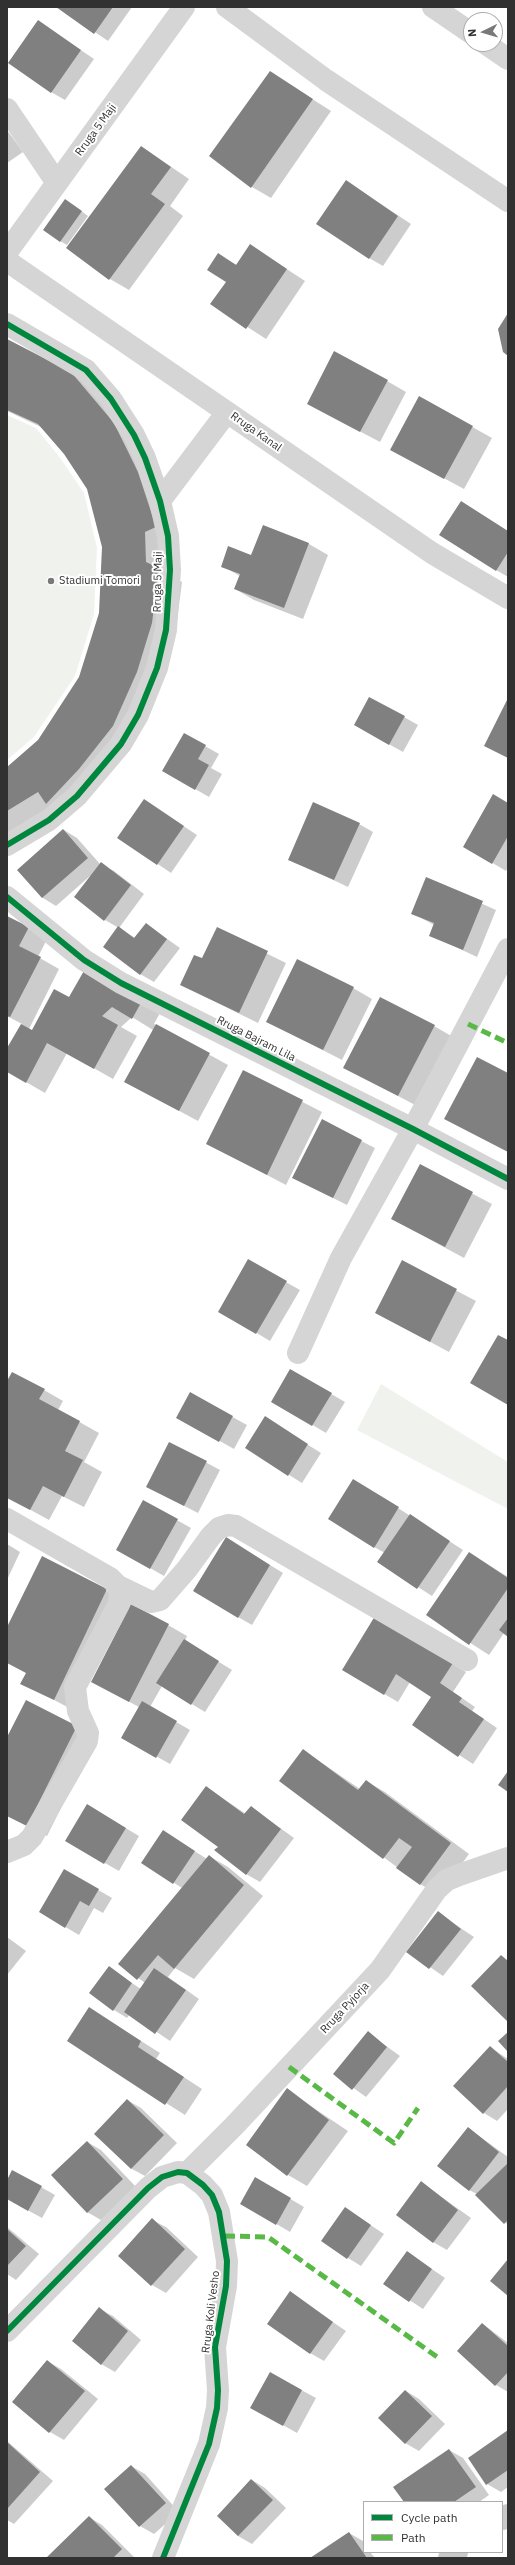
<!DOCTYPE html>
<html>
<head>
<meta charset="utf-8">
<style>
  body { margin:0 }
  #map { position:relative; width:515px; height:2565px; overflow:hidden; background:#fff; font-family:"IBM Plex Sans",sans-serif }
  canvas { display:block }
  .frame { position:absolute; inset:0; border:8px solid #313131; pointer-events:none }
  .legend { position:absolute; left:363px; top:2501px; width:140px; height:52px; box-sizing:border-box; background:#fff; border:1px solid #adadad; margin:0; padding:5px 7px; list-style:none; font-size:12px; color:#313131 }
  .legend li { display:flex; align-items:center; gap:8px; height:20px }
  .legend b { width:20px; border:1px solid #adadad }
  .north { position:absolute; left:463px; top:12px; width:40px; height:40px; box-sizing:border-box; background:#fff; border:1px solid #adadad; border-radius:50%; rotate:265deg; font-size:11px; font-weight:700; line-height:16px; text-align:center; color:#313131 }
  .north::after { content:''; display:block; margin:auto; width:14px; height:18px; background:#797979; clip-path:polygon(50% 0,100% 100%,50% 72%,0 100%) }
</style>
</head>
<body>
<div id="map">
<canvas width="515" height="2565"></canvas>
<div class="frame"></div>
<ul class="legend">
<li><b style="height:5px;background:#00873e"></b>Cycle path</li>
<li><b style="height:5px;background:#58b947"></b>Path</li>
</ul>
<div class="north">N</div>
</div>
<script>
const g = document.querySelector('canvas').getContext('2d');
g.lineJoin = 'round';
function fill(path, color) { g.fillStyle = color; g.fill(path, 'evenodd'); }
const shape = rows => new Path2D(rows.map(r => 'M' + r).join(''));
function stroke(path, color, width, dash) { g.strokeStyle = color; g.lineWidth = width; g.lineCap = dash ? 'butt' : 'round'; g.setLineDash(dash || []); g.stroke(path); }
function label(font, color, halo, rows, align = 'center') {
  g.font = font + ' "IBM Plex Sans",sans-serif'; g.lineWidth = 4; g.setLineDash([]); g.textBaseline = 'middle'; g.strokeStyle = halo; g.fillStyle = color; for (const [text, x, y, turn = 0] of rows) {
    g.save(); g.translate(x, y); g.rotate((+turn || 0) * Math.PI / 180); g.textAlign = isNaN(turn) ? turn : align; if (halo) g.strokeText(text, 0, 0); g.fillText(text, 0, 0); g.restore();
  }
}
const green = shape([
  [7,415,36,428,61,459,84,493,97,548,94,614,75,676,34,737,7,760],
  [381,1384,508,1462,508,1509,357,1430]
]);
const shadow = shape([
  [58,7,132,7,108,41],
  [38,21,94,59,65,100,51,92],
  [270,72,331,111,271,198,252,187,211,156],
  [7,130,23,152,7,163],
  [142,147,189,179,170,206,183,216,129,290,110,279],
  [346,181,411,224,383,266,369,258],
  [73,205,88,216,67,245,60,241],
  [250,245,305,281,266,339,212,304,227,282,219,255,237,265],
  [7,341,94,386,137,437,168,574,182,582,175,636,136,740,7,848,7,768,39,740,80,677,100,613,103,547,88,489,65,453,43,428,7,411],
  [387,381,406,392,380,442,327,414],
  [419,397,492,438,464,489,410,460],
  [263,527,309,544,328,555,303,619,254,600,235,589,240,576,222,566,252,557],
  [508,532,508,577,496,570],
  [404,717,418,725,403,752,367,732],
  [184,734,219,754,211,768,222,774,209,797,164,771],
  [144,800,197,835,171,873,118,837],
  [508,804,508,867,506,871,464,846],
  [359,824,373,832,348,887,289,859],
  [64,830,77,838,100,864,114,871,144,894,119,928,105,920,90,876,56,906,43,898,18,870],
  [427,879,496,910,477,957,430,935,434,925,412,913],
  [7,917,47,939,38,957,59,969,29,1029,32,1031,69,999,85,971,160,1013,154,1024,228,1065,198,1121,144,1092,153,1030,132,1017,121,1027,137,1036,113,1079,67,1053,45,1093,7,1071,7,1050,22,1024,7,1016],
  [146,924,180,948,154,982,140,974,119,928,135,938],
  [217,929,286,963,258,1023,181,985,203,960],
  [353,988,372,999,342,1060,268,1022],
  [434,1026,453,1037,417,1106,364,1078],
  [244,1072,322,1112,286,1185,208,1144],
  [322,1121,375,1148,347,1205,307,1185],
  [420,1166,492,1204,464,1258,392,1219],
  [248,1261,300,1290,270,1341,220,1311],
  [402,1262,476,1301,449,1352,395,1323],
  [290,1370,345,1402,326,1433,272,1401],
  [7,1384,44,1390,63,1401,58,1410,99,1433,84,1462,102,1472,84,1507,62,1496,49,1520,7,1497],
  [191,1394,247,1425,234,1449,177,1417],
  [278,1426,321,1453,302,1483,246,1448],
  [170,1443,220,1470,198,1513,161,1494],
  [367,1488,463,1550,432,1596,379,1562,385,1553,374,1547],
  [143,1501,191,1528,164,1576,117,1549],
  [7,1544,20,1552,7,1580],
  [239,1546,283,1573,252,1625,238,1617],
  [470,1553,508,1577,508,1636,504,1633,489,1655,427,1615],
  [42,1557,126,1601,73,1710,22,1683,27,1673,7,1662,7,1629],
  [168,1625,187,1636,185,1641,232,1670,205,1712,162,1686,150,1707,190,1730,170,1764,122,1737,139,1707,92,1682],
  [389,1625,466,1672,453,1692,475,1707,472,1711,497,1728,473,1764,413,1725,432,1697,410,1682,398,1702,343,1670],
  [26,1701,96,1738,47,1836,7,1816,7,1740],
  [303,1750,360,1789,366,1781,385,1792,469,1854,439,1895,420,1884,280,1781],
  [206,1787,246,1814,251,1807,294,1838,260,1882,246,1874,220,1847],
  [87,1805,139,1836,119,1871,66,1841],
  [163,1831,207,1859,209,1856,228,1867,263,1896,194,1979,175,1968,168,1977,199,1999,170,2041,130,2014,127,2018,114,2010,109,1968,141,1989,145,1983,119,1964,182,1888,143,1863],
  [64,1870,112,1898,103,1913,94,1908,79,1935,40,1912],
  [438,1913,474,1937,443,1976,408,1952],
  [7,1937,26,1951,7,1975],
  [89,2008,160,2053,156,2059,202,2089,185,2115,68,2041],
  [368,2033,400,2056,366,2097,334,2074],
  [490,2047,508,2059,508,2109,497,2121,484,2113],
  [287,2090,348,2131,307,2186,288,2175,247,2144],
  [127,2100,141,2108,177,2143,145,2176,132,2169,96,2134],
  [468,2128,508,2157,508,2225,477,2194,469,2190],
  [87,2142,101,2150,136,2187,101,2220,87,2212],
  [255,2178,304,2207,290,2232,241,2203],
  [7,2182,41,2187,55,2195,42,2218,7,2199],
  [422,2183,471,2218,447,2250,433,2242],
  [345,2208,384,2234,361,2266,348,2258],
  [152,2220,166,2227,198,2257,166,2293,152,2285,120,2255],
  [7,2227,39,2254,16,2280,7,2274],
  [407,2252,445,2278,423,2309,385,2284],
  [290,2293,346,2331,324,2361,310,2353],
  [99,2309,113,2316,141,2340,115,2372,101,2364],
  [483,2324,508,2343,508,2392,496,2385,458,2351],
  [47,2361,61,2369,98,2399,64,2440,50,2432,13,2402],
  [270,2373,316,2398,297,2433,265,2415],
  [406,2391,419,2399,445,2424,419,2451,405,2443],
  [508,2432,508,2487,501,2492,487,2484],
  [7,2441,53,2481,14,2524,7,2520],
  [449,2450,463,2458,489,2495,479,2502,405,2502],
  [131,2466,145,2474,179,2512,154,2534,140,2526,106,2489],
  [252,2480,265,2488,286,2508,252,2544,238,2536,218,2516],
  [89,2517,102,2525,135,2558,48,2558],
  [349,2533,363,2541,364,2552,370,2552,375,2558,312,2558]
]);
const building = shape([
  [56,7,113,7,94,34],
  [38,20,81,50,51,93,8,63],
  [270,71,313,99,251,188,209,156],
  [141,146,171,167,151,194,165,204,109,280,66,248],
  [346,180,398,216,369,259,316,224],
  [65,199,82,211,60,242,43,230],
  [250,244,287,269,246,329,210,304,226,282,207,270,218,253,236,265],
  [508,313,508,356,503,352,498,329],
  [7,339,71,372,114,423,138,472,156,527,145,532,146,562,159,568,152,623,137,672,113,726,79,769,46,804,38,792,7,811,7,767,38,740,79,677,99,613,102,547,87,489,64,454,38,424,7,410],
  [334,351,388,380,360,432,307,404],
  [419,396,473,426,444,479,390,450],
  [461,501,508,531,508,552,496,571,439,535],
  [263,525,309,543,284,608,234,589,240,574,221,567,228,546,251,555],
  [369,697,405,716,389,745,354,725],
  [508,698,508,758,484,746],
  [184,733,206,745,198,759,209,765,195,790,162,771],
  [493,794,508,803,508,836,492,864,463,847],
  [144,799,184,826,157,865,117,838],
  [313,802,360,823,334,880,288,860],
  [63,829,88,858,42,898,17,870],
  [101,862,131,885,104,921,74,897],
  [426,877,483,901,463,950,429,936,434,923,411,914],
  [7,916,29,927,19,946,41,957,10,1017,7,1016],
  [146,923,167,939,140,975,103,947,118,926,134,938],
  [217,927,268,951,239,1013,180,985,194,955,202,958],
  [297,959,354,987,323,1050,266,1022],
  [85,969,142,1001,132,1019,112,1007,102,1016,118,1025,94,1069,47,1043,26,1083,7,1072,7,1048,21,1024,32,1030,54,989,69,997],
  [380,997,435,1025,398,1096,343,1068],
  [156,1024,210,1053,179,1111,124,1082],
  [477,1057,508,1073,508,1152,444,1119],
  [243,1070,303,1100,267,1175,206,1144],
  [322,1119,362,1140,333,1198,292,1178],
  [420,1164,473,1192,445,1247,391,1219],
  [248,1259,287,1281,256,1334,218,1312],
  [402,1260,457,1289,430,1342,375,1313],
  [498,1335,508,1340,508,1405,470,1383],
  [290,1369,332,1393,312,1426,271,1402],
  [12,1372,45,1389,39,1399,80,1421,65,1451,83,1460,64,1497,43,1486,30,1510,7,1498,7,1381],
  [190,1392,233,1416,219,1442,176,1418],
  [265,1416,308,1444,288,1476,245,1448],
  [169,1442,207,1461,184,1506,146,1487],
  [353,1479,399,1507,374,1548,328,1519],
  [143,1500,178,1519,150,1569,116,1550],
  [410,1514,450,1541,417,1589,377,1562],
  [226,1537,270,1565,238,1618,193,1591],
  [469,1552,508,1578,508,1588,469,1645,426,1615],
  [42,1556,107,1589,54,1700,20,1684,26,1673,7,1663,7,1627],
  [131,1604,169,1624,129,1702,91,1682],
  [375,1616,453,1663,440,1683,462,1698,459,1702,484,1719,458,1757,412,1725,431,1697,396,1674,384,1695,342,1670],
  [508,1618,508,1637,499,1630],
  [184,1639,219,1661,191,1705,156,1683],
  [26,1700,77,1726,27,1826,7,1816,7,1737],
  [142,1701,177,1721,156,1758,121,1738],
  [303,1749,358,1790,366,1780,451,1843,420,1885,396,1868,412,1847,399,1838,383,1859,279,1781],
  [508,1771,508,1792,498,1785],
  [206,1786,244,1814,251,1806,281,1829,246,1875,214,1850,218,1847,181,1820],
  [87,1804,126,1828,104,1864,65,1841],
  [163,1830,195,1851,173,1884,141,1863],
  [209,1855,244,1885,174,1969,158,1955,137,1980,118,1964],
  [64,1869,99,1889,89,1906,80,1901,65,1928,39,1912],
  [438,1911,461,1929,429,1969,406,1952],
  [501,1955,508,1961,508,2022,471,1986],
  [109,1966,132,1983,113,2011,89,1993],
  [154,1968,186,1990,155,2034,124,2012],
  [89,2007,141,2041,138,2047,184,2077,165,2105,67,2041],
  [368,2031,387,2047,352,2090,333,2074],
  [508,2032,508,2052,498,2041],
  [490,2046,508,2062,508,2086,483,2114,453,2086],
  [287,2088,329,2120,287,2176,246,2145],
  [127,2099,164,2135,131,2169,94,2134],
  [468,2127,499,2152,469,2191,437,2166],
  [87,2141,123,2179,87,2213,51,2175],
  [508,2163,508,2220,504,2224,475,2195],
  [12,2170,42,2186,28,2211,7,2199,7,2180],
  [255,2177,291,2198,276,2225,240,2204],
  [421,2181,458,2210,433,2243,396,2215],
  [345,2207,371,2225,347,2259,321,2241],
  [152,2218,185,2249,151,2286,118,2256],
  [7,2229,26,2246,7,2266],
  [407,2251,432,2269,409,2302,383,2284],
  [508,2259,508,2296,490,2281],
  [290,2291,333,2322,310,2354,267,2324],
  [99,2307,128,2331,101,2365,72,2341],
  [482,2323,508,2346,508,2372,495,2386,457,2351],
  [47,2360,85,2391,49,2433,12,2402],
  [270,2372,302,2390,283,2426,250,2408],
  [405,2390,432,2416,405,2444,378,2418],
  [508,2430,508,2470,486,2485,468,2458],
  [7,2442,40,2472,7,2509],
  [449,2449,476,2487,454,2502,404,2502,393,2487],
  [131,2465,166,2503,139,2527,104,2489],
  [251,2479,273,2500,238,2536,217,2516],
  [89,2516,122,2549,113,2558,46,2558],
  [349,2532,367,2558,310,2558]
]);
const minor = shape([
  [227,7,326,80,508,201],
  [433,7,471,33],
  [486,44,508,59],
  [7,109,57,183],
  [7,252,184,7],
  [7,261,432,553,508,598],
  [7,324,86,370,111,399,134,435,145,458,160,501,168,536,170,570,166,630,157,668,138,715,121,744,77,796,49,820,7,845],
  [160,501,227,412],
  [7,897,84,960,121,983,413,1129,508,1179],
  [298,1353,341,1258,413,1129,508,949],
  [7,1519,110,1578,118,1586,120,1596,119,1604,75,1687,78,1711,88,1733,87,1741,32,1837,24,1845,7,1852],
  [118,1586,151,1602,160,1600,187,1569,211,1536,219,1528,228,1525,236,1526,467,1660],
  [187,2173,234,2126,380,1970,437,1889,447,1880,459,1875,508,1858],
  [7,2331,148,2188,162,2177,178,2172,187,2173,203,2185,212,2195,219,2212,227,2261,226,2286,215,2347,218,2390,217,2408,209,2444,163,2558]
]);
const major = shape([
  [502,2519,508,2515],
  [449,2558,457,2552]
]);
const quiet = shape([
  [468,1024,508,1043],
  [289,2067,394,2143,418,2108],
  [225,2236,268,2237,440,2359]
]);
const cycleway = shape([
  [7,324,86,370,111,399,134,435,145,458,160,501,168,536,170,570,166,630,157,668,138,715,121,744,77,796,49,820,7,845],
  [7,897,84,960,121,983,413,1129,508,1179],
  [7,2331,148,2188,162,2177,178,2172,187,2173,203,2185,212,2195,219,2212,227,2261,226,2286,215,2347,218,2390,217,2408,209,2444,163,2558]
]);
const markers = [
  [51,581,4,"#797979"]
];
const streetNames = [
  ["Rruga 5 Maji",96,130,-54],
  ["Rruga Kanal",256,432,35],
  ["Rruga 5 Maji",158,582,-89],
  ["Rruga Bajram Lila",256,1039,27],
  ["Rruga Pyjorja",345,2008,-47],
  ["Rruga Koli Vesho",211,2312,-83]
];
const poiNames = [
  ["Stadiumi Tomori",59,581]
];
fill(green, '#f0f3ed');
fill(shadow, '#0003');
fill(building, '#808080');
stroke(minor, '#d5d5d5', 22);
stroke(major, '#c9c9c9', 22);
stroke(quiet, '#58b947', 5, [10, 5]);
stroke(cycleway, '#00873e', 6);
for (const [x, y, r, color] of markers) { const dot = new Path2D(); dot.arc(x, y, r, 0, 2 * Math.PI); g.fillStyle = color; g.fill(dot); stroke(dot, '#fff', 1.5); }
label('11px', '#313131', '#fff', streetNames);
label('11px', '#313131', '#fff', poiNames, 'left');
</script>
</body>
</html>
